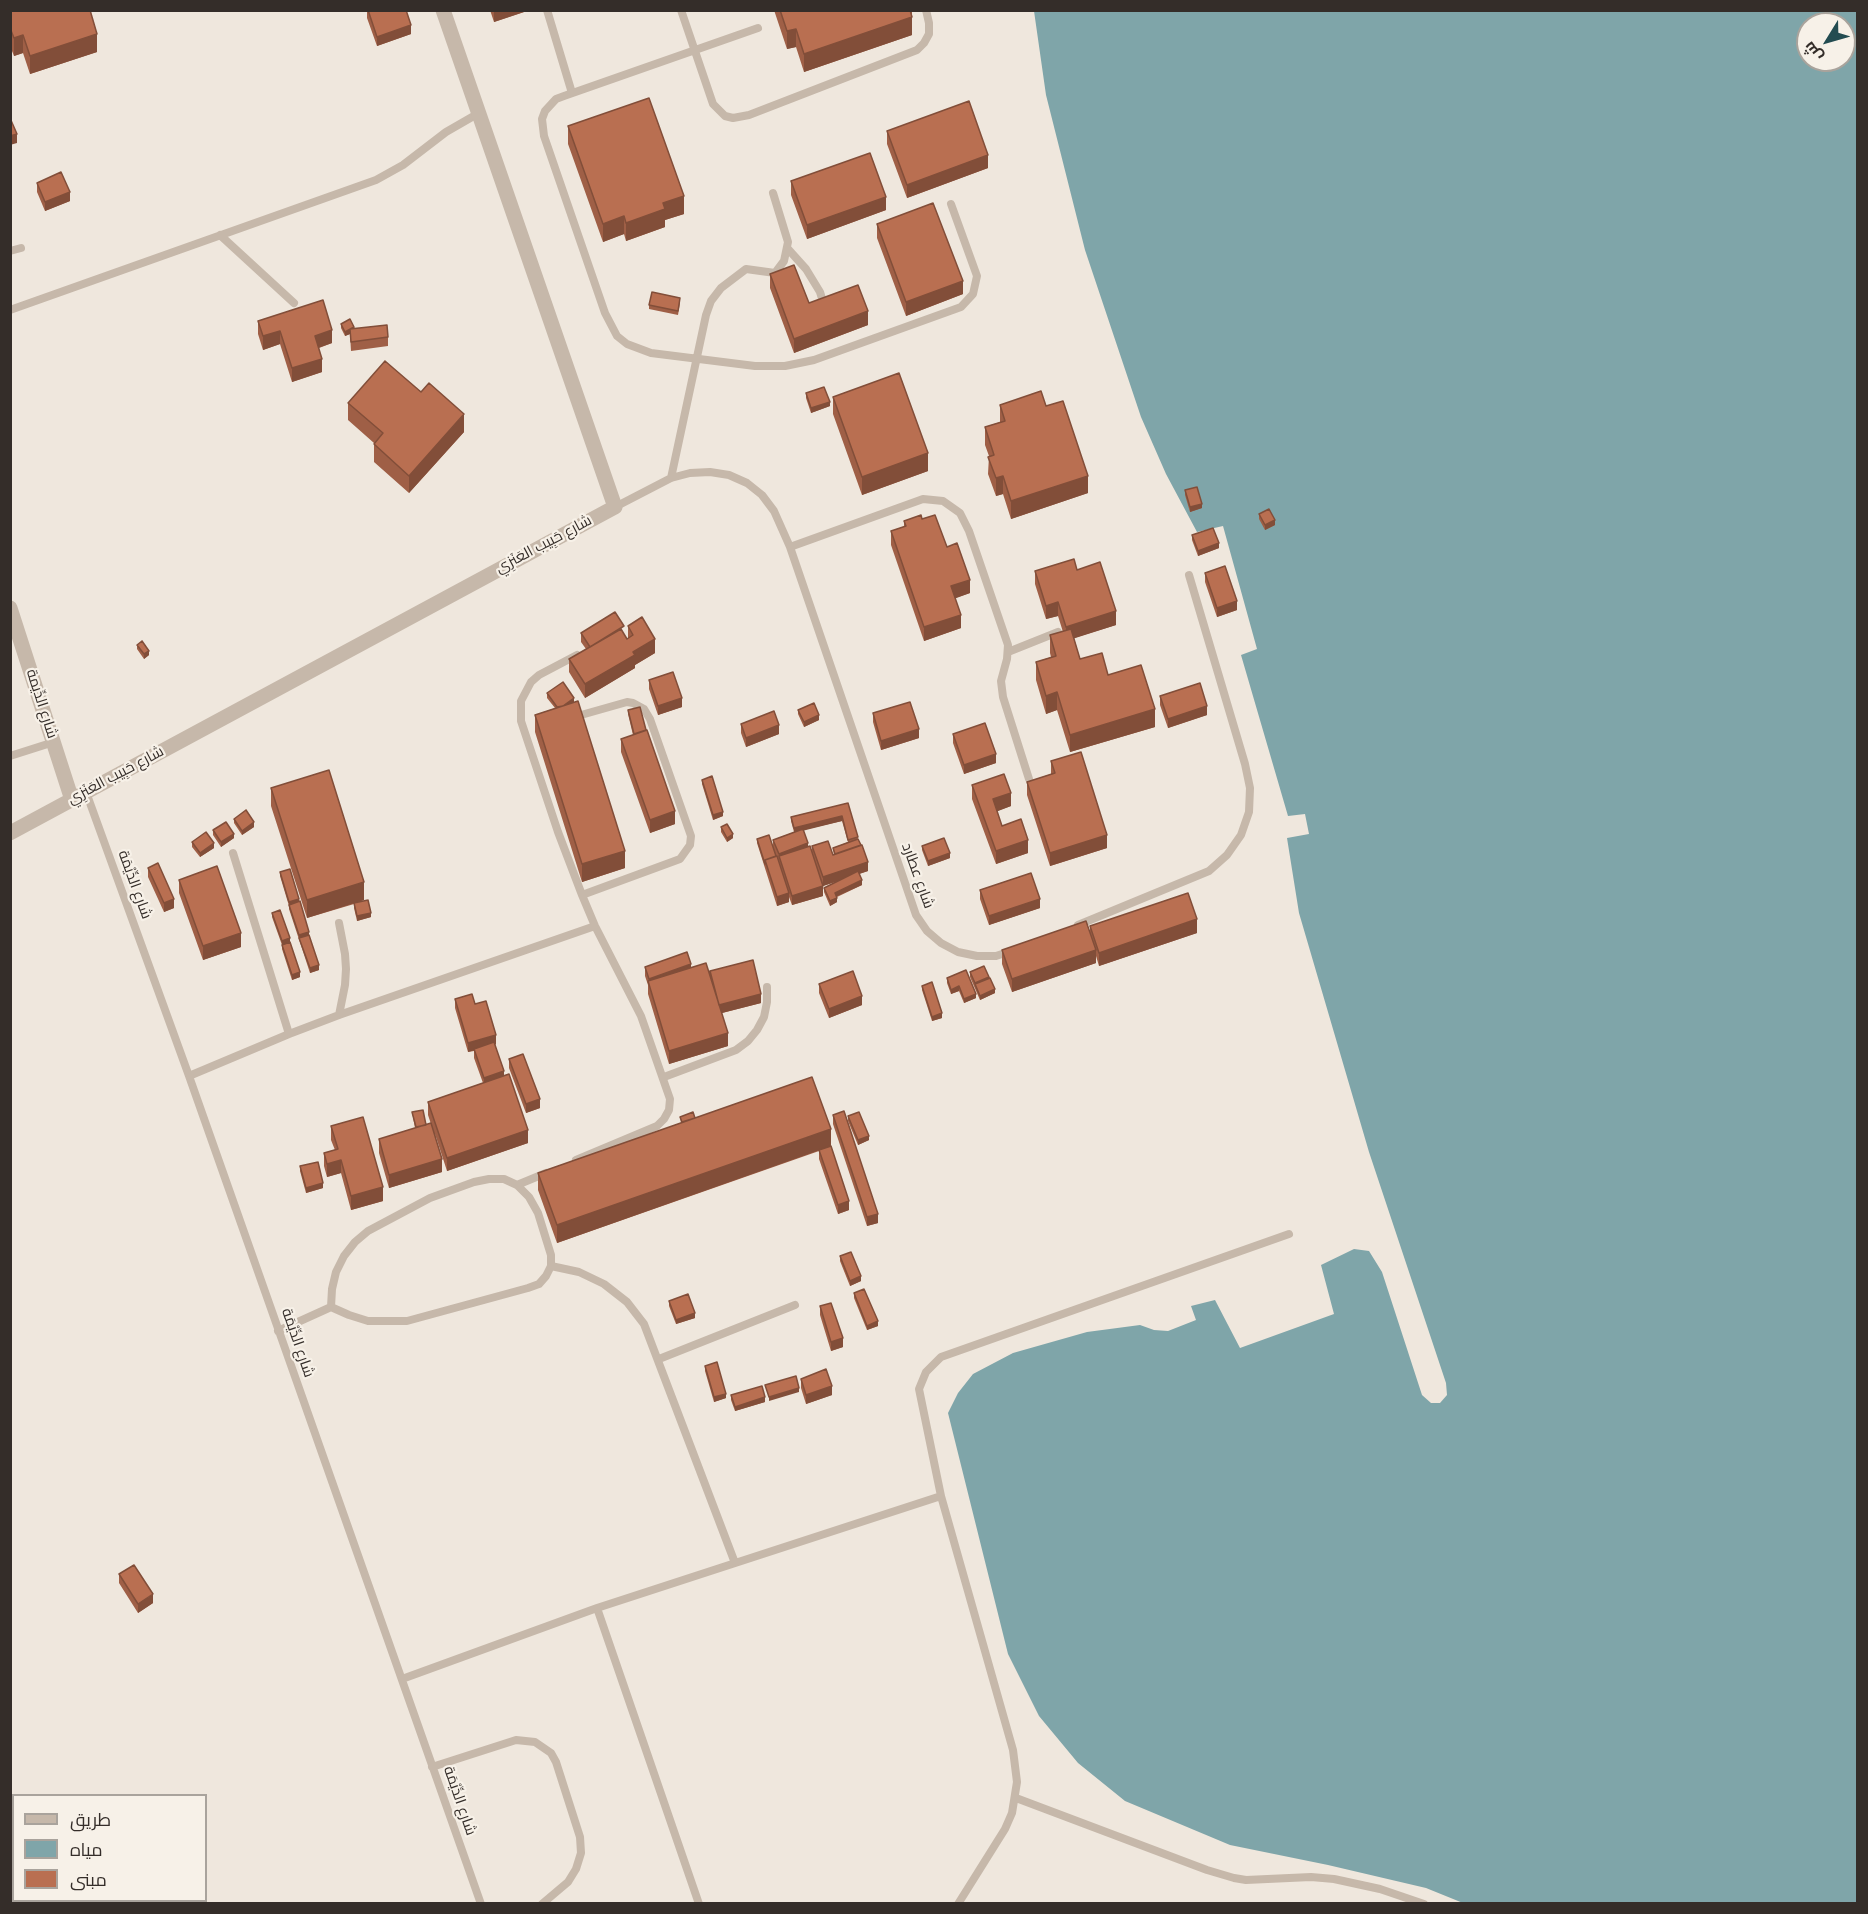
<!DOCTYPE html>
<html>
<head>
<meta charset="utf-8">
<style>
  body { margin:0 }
  #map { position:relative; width:1868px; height:1914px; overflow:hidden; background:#efe7dd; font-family:"Nunito Sans",Cairo,sans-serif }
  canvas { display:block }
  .frame { position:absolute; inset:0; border:12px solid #342d29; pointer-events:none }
  .legend { position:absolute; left:12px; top:1794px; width:195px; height:108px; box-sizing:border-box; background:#f7f1e8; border:2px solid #a9a39c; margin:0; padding:8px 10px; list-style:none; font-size:18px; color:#342d29 }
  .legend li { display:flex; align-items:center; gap:12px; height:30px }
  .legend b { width:30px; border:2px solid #a9a39c }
  .north { position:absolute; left:1796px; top:12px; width:60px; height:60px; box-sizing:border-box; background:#f7f1e8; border:2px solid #a9a39c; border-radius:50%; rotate:233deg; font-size:16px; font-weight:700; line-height:24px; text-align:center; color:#342d29 }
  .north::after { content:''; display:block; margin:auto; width:21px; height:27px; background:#234c51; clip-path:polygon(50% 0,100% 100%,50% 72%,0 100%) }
</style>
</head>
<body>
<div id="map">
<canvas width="1868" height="1914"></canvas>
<div class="frame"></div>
<ul class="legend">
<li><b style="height:8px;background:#c6b8aa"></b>طريق</li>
<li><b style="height:16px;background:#7fa5a9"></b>مياه</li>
<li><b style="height:16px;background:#b96f51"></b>مبنى</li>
</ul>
<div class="north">ش</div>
</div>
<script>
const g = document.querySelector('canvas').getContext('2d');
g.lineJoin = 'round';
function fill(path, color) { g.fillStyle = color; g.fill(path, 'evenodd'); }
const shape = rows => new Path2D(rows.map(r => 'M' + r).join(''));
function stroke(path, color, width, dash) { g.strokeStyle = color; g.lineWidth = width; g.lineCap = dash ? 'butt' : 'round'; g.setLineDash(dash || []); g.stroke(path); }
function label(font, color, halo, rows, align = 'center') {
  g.font = font + ' "Nunito Sans",Cairo,sans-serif'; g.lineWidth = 4.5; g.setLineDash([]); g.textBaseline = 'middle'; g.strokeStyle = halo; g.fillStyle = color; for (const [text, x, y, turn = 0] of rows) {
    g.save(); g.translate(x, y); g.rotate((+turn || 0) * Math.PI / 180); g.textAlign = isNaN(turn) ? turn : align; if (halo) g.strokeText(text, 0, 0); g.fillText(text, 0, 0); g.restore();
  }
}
const water = shape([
  [1034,11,1857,11,1857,1903,1463,1903,1426,1888,1328,1865,1230,1845,1125,1801,1078,1763,1039,1716,1008,1654,948,1413,958,1393,973,1374,1013,1353,1087,1332,1140,1325,1154,1330,1168,1331,1196,1320,1191,1306,1215,1300,1240,1348,1334,1314,1321,1265,1354,1249,1369,1251,1382,1272,1422,1395,1431,1403,1440,1403,1447,1395,1446,1383,1369,1152,1299,913,1287,838,1309,834,1305,814,1288,816,1241,655,1257,649,1223,526,1197,532,1166,474,1141,417,1085,250,1046,95],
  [1808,24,1844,24,1844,60,1808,60]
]);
const service = shape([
  [547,10,572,93],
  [681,10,713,104,725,116,733,118,749,115,917,50,924,43,929,34,929,23,926,10],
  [758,28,564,96,556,99,545,111,542,119,544,136,605,313,617,336,627,344,651,353,755,366,785,366,814,360,961,307,973,294,977,276,951,204],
  [220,235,294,303],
  [788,249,806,269,820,292,824,305],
  [10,251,21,248],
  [10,310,376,180,403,165,446,132,479,113],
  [671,478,706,315,711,301,721,288,746,269,775,273,784,261,788,242,773,193],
  [615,507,671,478,690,473,710,472,729,475,747,483,762,495,774,511,790,547,916,915,927,931,941,943,958,952,977,956,996,956,1011,951],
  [790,547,923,499,943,501,960,513,969,531,1008,645,1007,659,1001,681,1003,697,1029,779],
  [1008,652,1058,632],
  [574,717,627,702,633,703,644,709,650,719,691,836,690,845,680,859,582,895],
  [10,756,54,742],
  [86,792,189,1076,481,1904],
  [233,853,289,1034],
  [339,923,345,954,346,969,345,985,339,1015],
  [1078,925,1209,871,1227,855,1241,835,1249,812,1250,788,1245,764,1189,575],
  [189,1076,289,1034,339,1015,595,926],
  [664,1077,736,1050,748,1041,757,1030,764,1017,767,1002,767,987],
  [576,1160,657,1126,664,1119,669,1110,670,1099,641,1016,595,926,582,895,558,832,521,721,521,701,531,682,539,675,577,655],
  [517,1185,546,1173],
  [551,1266,579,1272,604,1284,627,1302,644,1324,735,1563],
  [278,1331,331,1307,349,1315,368,1321,407,1321,528,1288,539,1284,546,1276,551,1266,551,1255,538,1213,529,1197,517,1185,504,1179,489,1179,474,1182,430,1198,368,1231,355,1242,344,1256,336,1272,332,1289,331,1307],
  [659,1359,795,1305],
  [597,1608,699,1904],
  [402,1679,597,1608,941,1496],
  [432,1767,516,1740,535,1742,551,1753,556,1762,580,1837,581,1853,576,1869,568,1882,542,1904],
  [1016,1798,1207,1870,1234,1878,1246,1880,1311,1877,1334,1879,1380,1889,1424,1904],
  [958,1904,1005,1829,1012,1813,1017,1782,1013,1750,941,1496,919,1389,926,1372,941,1357,1289,1234]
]);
const minor = shape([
  [10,608,72,800],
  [10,833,615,507,443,10]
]);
const wall = shape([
  [10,10,97,52,30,74,23,53,14,56,10,46],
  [367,10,411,34,377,46,367,18],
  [490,10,530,10,494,22],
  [774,10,912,10,912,35,804,72,796,47,787,49],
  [568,126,684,214,665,220,665,227,626,241,624,234,603,242,568,144],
  [887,131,988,168,907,198,887,144],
  [791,181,886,210,807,239,791,195],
  [37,183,70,201,45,211,37,192],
  [877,224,963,294,906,316,877,238],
  [770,274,809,303,868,325,794,353,770,288],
  [680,303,678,315,649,309,649,305],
  [258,321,332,343,319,348,322,372,292,382,280,344,263,350,258,334],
  [341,324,354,329,388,337,388,346,351,351,350,334,345,336,341,328],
  [806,393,830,406,811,413,806,398],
  [833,397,928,471,862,495,833,414],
  [348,403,464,432,409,493,374,462,374,443,348,420],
  [1000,405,1046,406,1088,493,1011,519,1003,494,996,496,988,474,989,456,985,445,985,427,1000,422],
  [1185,490,1202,508,1190,512,1185,495],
  [1259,514,1275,525,1265,530,1259,519],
  [922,519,947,547,970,593,955,598,961,628,924,641,891,545,891,531,904,527,904,521],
  [1192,535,1219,548,1198,556,1192,540],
  [1077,570,1116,625,1074,638,1080,659,1108,675,1155,727,1070,752,1057,710,1046,714,1036,680,1036,662,1051,657,1050,653,1050,635,1063,632,1058,616,1046,619,1035,584,1035,571],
  [1205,573,1237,610,1217,617,1205,582],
  [628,626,655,653,635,665,635,668,585,698,569,672,569,659,586,649,581,642,581,633,624,634,627,639,628,638],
  [137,645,149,655,144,659,137,649],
  [649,680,682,707,658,715,649,689],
  [547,693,574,702,625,868,582,882,535,732,535,715,555,708,547,698],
  [1160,696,1207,715,1168,728,1160,705],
  [628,710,646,730,675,824,650,833,621,752,621,739,633,735,628,714],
  [798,710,819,720,804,727,798,714],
  [873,713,919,738,881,750,873,722],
  [741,724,779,734,746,747,741,733],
  [953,734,996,763,964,774,953,743],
  [1051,761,1107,848,1050,866,1027,795,1027,782,1051,774],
  [702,780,723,816,713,820,702,784],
  [972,785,1011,806,997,811,1002,826,1028,853,996,864,972,799],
  [271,788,364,900,356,903,371,917,357,921,354,908,354,904,307,918,271,806],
  [848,803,858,839,868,871,859,874,862,885,837,897,837,902,830,906,824,892,824,888,835,882,823,886,818,872,823,896,792,905,789,897,789,902,777,906,757,843,757,839,773,849,773,840,794,832,791,821,791,817],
  [842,821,848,842,833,848,834,855,833,855,812,846,812,854,808,847,803,830],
  [234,819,254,827,242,835,234,823],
  [721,827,733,838,727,842,721,832],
  [213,830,234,838,221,847,213,835],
  [192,842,214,848,200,857,192,847],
  [922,846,950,858,928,866,922,850],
  [148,868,174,908,164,912,148,877],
  [280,872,299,901,319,970,310,973,289,909,289,906,280,876],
  [179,880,241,947,203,960,179,893],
  [980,890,1040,908,989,925,980,899],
  [272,913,290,942,300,977,292,980,282,949,282,945,272,917],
  [1090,926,1197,933,1099,966,1096,956,1096,963,1012,992,1002,964,1002,950,1090,934],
  [645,967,691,968,710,975,710,971,761,1003,722,1013,728,1046,669,1064,648,994,648,985,645,976],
  [970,972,989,978,995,993,980,1000,970,977],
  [947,978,976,998,964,1003,959,991,951,994,947,983],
  [819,984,862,1005,829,1018,819,993],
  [922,986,942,1018,932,1021,922,990],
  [455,999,475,1004,496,1044,495,1045,504,1076,528,1143,447,1171,435,1134,442,1172,389,1188,379,1153,379,1139,415,1128,412,1112,426,1125,431,1124,428,1115,428,1102,483,1083,474,1058,474,1051,468,1052,455,1008],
  [509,1059,540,1108,526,1113,509,1068],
  [833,1115,878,1223,867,1226,833,1124],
  [848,1116,869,1140,858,1145,848,1121],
  [680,1117,695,1118,831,1147,849,1210,838,1214,819,1159,819,1151,557,1243,538,1190,538,1173,681,1123],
  [331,1126,383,1201,351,1210,341,1173,327,1177,324,1166,324,1153,335,1150,331,1140],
  [300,1166,323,1188,306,1193,300,1171],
  [840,1256,861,1281,850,1286,840,1261],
  [854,1293,878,1326,867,1330,854,1298],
  [669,1301,695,1318,676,1324,669,1306],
  [820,1306,843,1347,831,1351,820,1315],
  [705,1366,726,1398,714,1402,705,1371],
  [801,1379,832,1395,806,1404,801,1388],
  [731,1395,765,1402,735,1411,731,1400],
  [119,1574,153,1603,138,1613,119,1583]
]);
const shadedWall = shape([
  [494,10,530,10,494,22],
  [912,17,912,35,804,72,804,54],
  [411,25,411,34,377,46,377,37],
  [796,29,796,47,787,49,787,31],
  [97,34,97,52,30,74,30,56],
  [23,35,23,53,14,56,14,38],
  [17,134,17,143,10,145,10,136],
  [988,155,988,168,907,198,907,185],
  [70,192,70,201,45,211,45,202],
  [684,196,684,214,665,220,665,227,626,241,626,223,663,203],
  [886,197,886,210,807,239,807,225],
  [624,216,624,234,603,242,603,224],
  [963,281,963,294,906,316,906,302],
  [868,311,868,325,794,353,794,339],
  [350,329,350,334,345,336,345,332],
  [332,330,332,343,315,349,315,336],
  [280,331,280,344,263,350,263,336],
  [322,359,322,372,292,382,292,368],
  [830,402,830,406,811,413,811,408],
  [464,414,464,432,409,493,409,476],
  [928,453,928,471,862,495,862,477],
  [1003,476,1003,494,996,496,996,478],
  [1088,476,1088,493,1011,519,1011,501],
  [1202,504,1202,508,1190,512,1190,507],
  [1275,520,1275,525,1265,530,1265,525],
  [1219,543,1219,548,1198,556,1198,551],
  [970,580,970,593,951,600,951,586],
  [1237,601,1237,610,1217,617,1217,608],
  [1058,602,1058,616,1046,619,1046,606],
  [1116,611,1116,625,1066,641,1066,627],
  [961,615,961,628,924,641,924,627],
  [655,639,655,653,635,665,635,668,585,698,585,684,633,652],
  [149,651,149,655,144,659,144,654],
  [1057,692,1057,710,1046,714,1046,696],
  [574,698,574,702,558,709],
  [682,698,682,707,658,715,658,706],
  [1207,706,1207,715,1168,728,1168,719],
  [1155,709,1155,727,1070,752,1070,735],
  [819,715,819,720,804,727,804,722],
  [779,725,779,734,746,747,746,738],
  [919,729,919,738,881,750,881,741],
  [996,754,996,763,964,774,964,765],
  [1011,793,1011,806,993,813,993,799],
  [675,811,675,824,650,833,650,820],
  [723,812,723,816,713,820,713,815],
  [842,816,842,821,794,833,794,828],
  [254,822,254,827,242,835,242,831],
  [234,834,234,838,221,847,221,842],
  [733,834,733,838,727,842,727,838],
  [1107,835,1107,848,1050,866,1050,853],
  [1028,840,1028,853,996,864,996,851],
  [214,843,214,848,200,857,200,853],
  [808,843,808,852,779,856,779,863,779,854],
  [625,851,625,868,582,882,582,864],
  [950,853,950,858,928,866,928,861],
  [868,862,868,871,823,886,823,877],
  [862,880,862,885,835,897,835,893],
  [364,882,364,900,307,918,307,900],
  [823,886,823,896,792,905,792,896],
  [789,893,789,902,777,906,777,897],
  [837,898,837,902,830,906,830,901],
  [174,899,174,908,164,912,164,903],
  [299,899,299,903,289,906,289,902],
  [1040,899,1040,908,989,925,989,916],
  [371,913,371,917,357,921,357,916],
  [1197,919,1197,933,1099,966,1099,953],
  [309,932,309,936,299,938,299,940,299,935],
  [241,933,241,947,203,960,203,946],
  [290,938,290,943,282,946,282,941],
  [1096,950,1096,963,1012,992,1012,979],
  [691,964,691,973,649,985,649,979],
  [319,965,319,970,310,973,310,968],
  [300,972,300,977,292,980,292,975],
  [959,986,959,991,951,994,951,990],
  [995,989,995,993,980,1000,980,996],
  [761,994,761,1003,718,1014,718,1005],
  [976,994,976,998,964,1003,964,999],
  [862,996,862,1005,829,1018,829,1009],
  [942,1013,942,1018,932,1021,932,1017],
  [728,1033,728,1046,669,1064,669,1051],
  [496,1035,496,1044,468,1052,468,1043],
  [504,1071,504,1080,484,1087,484,1078],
  [540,1099,540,1108,526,1113,526,1104],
  [831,1129,831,1146,557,1243,557,1225],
  [528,1130,528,1143,447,1171,447,1158],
  [869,1136,869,1140,858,1145,858,1140],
  [442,1159,442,1172,389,1188,389,1175],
  [341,1160,341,1173,327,1177,327,1164],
  [323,1183,323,1188,306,1193,306,1188],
  [383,1187,383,1201,351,1210,351,1196],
  [849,1201,849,1210,838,1214,838,1205],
  [878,1214,878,1223,867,1226,867,1217],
  [861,1276,861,1281,850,1286,850,1281],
  [695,1313,695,1318,676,1324,676,1320],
  [878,1321,878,1326,867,1330,867,1326],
  [843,1338,843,1347,831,1351,831,1342],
  [832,1386,832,1395,806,1404,806,1395],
  [799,1388,799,1392,769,1401,769,1397],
  [726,1394,726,1398,714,1402,714,1397],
  [765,1397,765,1402,735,1411,735,1407],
  [153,1594,153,1603,138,1613,138,1604]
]);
const building = shape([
  [10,10,90,10,97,34,30,56,23,35,14,38,10,28,10,10],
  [368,10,406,10,411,25,377,37,368,10],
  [780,10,910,10,912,17,804,54,796,29,787,31,780,10],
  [649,98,684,196,663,203,665,209,626,223,624,216,603,224,568,126,649,98],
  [969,101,988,155,907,185,887,131,969,101],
  [10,118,17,134,10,136,10,118],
  [870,153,886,197,807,225,791,181,870,153],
  [61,172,70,192,45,202,37,183,61,172],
  [933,203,963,281,906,302,877,224,933,203],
  [794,265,809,303,858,285,868,311,794,339,770,274,794,265],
  [652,292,680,298,678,311,649,305,652,292],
  [323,300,332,330,315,336,322,359,292,368,280,331,263,336,258,321,323,300],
  [350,319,354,327,345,332,341,324,350,319],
  [387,325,388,337,351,342,350,329,387,325],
  [385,361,421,392,429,383,464,414,409,476,374,444,383,433,348,403,385,361],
  [899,373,928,453,862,477,833,397,899,373],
  [824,387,830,402,811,408,806,393,824,387],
  [1041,391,1046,406,1063,401,1088,476,1011,501,1003,476,996,478,988,457,994,455,985,427,1005,421,1000,405,1041,391],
  [1197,487,1202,504,1190,507,1185,490,1197,487],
  [1269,509,1275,520,1265,525,1259,514,1269,509],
  [921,515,922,519,935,515,947,547,957,543,970,580,951,586,961,615,924,627,891,531,906,526,904,521,921,515],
  [1213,528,1219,543,1198,551,1192,535,1213,528],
  [1074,559,1077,570,1100,562,1116,611,1066,627,1058,602,1046,606,1035,571,1074,559],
  [1225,566,1237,601,1217,608,1205,573,1225,566],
  [615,612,624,626,590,647,581,633,615,612],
  [642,617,655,639,633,652,635,655,585,684,569,659,621,629,627,639,633,635,628,626,642,617],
  [1071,629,1080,659,1102,653,1108,675,1141,665,1155,709,1070,735,1057,692,1046,696,1036,662,1056,656,1050,635,1071,629],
  [142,641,149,651,144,654,137,645,142,641],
  [673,672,682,698,658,706,649,680,673,672],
  [563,682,574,698,563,706,557,707,547,693,563,682],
  [1200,683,1207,706,1168,719,1160,696,1200,683],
  [578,701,625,851,582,864,535,715,578,701],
  [910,702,919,729,881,741,873,713,910,702],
  [814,703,819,715,804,722,798,710,814,703],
  [640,707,646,730,634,734,628,710,640,707],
  [774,711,779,725,746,738,741,724,774,711],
  [985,723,996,754,964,765,953,734,985,723],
  [647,730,675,811,650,820,621,739,647,730],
  [1081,752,1107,835,1050,853,1027,782,1055,773,1051,761,1081,752],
  [329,770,364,882,307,900,271,788,329,770],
  [1004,774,1011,793,993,799,1002,826,1021,819,1028,840,996,851,972,785,1004,774],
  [712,776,723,812,713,815,702,780,712,776],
  [848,803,858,837,848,840,842,816,794,828,791,817,848,803],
  [246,810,254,822,242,831,234,819,246,810],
  [226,822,234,834,221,842,213,830,226,822],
  [727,824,733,834,727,838,721,827,727,824],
  [803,829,808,843,779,854,773,840,803,829],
  [206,832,214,843,200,853,192,842,206,832],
  [769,835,776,856,765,860,765,864,757,839,769,835],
  [944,838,950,853,928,861,922,846,944,838],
  [858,839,861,845,835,854,833,848,858,839],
  [828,841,833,855,862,845,868,862,823,877,812,846,828,841],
  [810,846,823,886,792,896,779,856,810,846],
  [777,856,789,893,777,897,765,860,777,856],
  [158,863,174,899,164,903,148,868,158,863],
  [217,866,241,933,203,946,179,880,217,866],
  [290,869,299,899,289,902,280,872,290,869],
  [858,871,862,880,835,893,837,898,830,901,824,888,858,871],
  [1031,873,1040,899,989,916,980,890,1031,873],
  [1188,893,1197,919,1099,953,1090,926,1188,893],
  [368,900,371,913,357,916,354,903,368,900],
  [300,901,309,932,299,935,289,905,300,901],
  [280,910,290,938,282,941,272,913,280,910],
  [1086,921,1096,950,1012,979,1002,950,1086,921],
  [309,935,319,965,310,968,299,938,309,935],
  [290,942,300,972,292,975,282,945,290,942],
  [687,952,691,964,649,979,645,967,687,952],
  [753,960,761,994,719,1005,710,971,753,960],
  [706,963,728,1033,669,1051,648,981,706,963],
  [984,966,989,977,975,983,970,972,984,966],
  [966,970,976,994,964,999,959,986,951,990,947,978,966,970],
  [853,971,862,996,829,1009,819,984,853,971],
  [990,978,995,989,980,996,975,984,990,978],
  [932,982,942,1013,932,1017,922,986,932,982],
  [472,994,475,1004,486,1001,496,1035,468,1043,455,999,472,994],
  [494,1042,504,1071,484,1078,474,1049,494,1042],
  [523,1054,540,1099,526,1104,509,1059,523,1054],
  [509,1074,528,1130,447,1158,428,1102,509,1074],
  [812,1077,831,1129,557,1225,538,1173,812,1077],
  [423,1110,426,1125,416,1127,412,1112,423,1110],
  [844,1111,878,1214,867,1217,833,1115,844,1111],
  [693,1112,695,1118,682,1122,680,1117,693,1112],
  [859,1112,869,1136,858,1140,848,1116,859,1112],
  [363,1117,383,1187,351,1196,341,1160,327,1164,324,1153,338,1149,331,1126,363,1117],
  [431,1123,442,1159,389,1175,379,1139,431,1123],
  [831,1146,849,1201,838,1205,819,1150,831,1146],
  [318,1162,323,1183,306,1188,300,1166,318,1162],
  [851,1252,861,1276,850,1281,840,1256,851,1252],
  [864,1289,878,1321,867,1326,854,1293,864,1289],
  [688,1294,695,1313,676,1320,669,1301,688,1294],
  [831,1303,843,1338,831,1342,820,1306,831,1303],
  [717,1362,726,1394,714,1397,705,1366,717,1362],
  [826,1369,832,1386,806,1395,801,1379,826,1369],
  [796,1376,799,1388,769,1397,765,1385,796,1376],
  [762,1386,765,1397,735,1407,731,1395,762,1386],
  [134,1565,153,1594,138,1604,119,1574,134,1565]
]);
const streetNames = [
  ["شارع حَبِيب العَنَزِي",544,545,-28],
  ["شارع الدِّيمة",41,704,72],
  ["شارع حَبِيب العَنَزِي",116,776,-28],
  ["شارع عطارد",917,876,70],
  ["شارع الدِّيْمَة",134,885,70],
  ["شارع الدِّيْمَة",297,1343,71],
  ["شارع الدِّيْمَة",459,1801,71]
];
fill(water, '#7fa5a9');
stroke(service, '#c6b8aa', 8);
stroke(minor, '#c6b8aa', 15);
fill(wall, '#9f5f46');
fill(shadedWall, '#824e39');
fill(building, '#b96f51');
stroke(building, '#824e39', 1.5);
label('15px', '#342d29', '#f7f1e8', streetNames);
</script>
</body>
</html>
